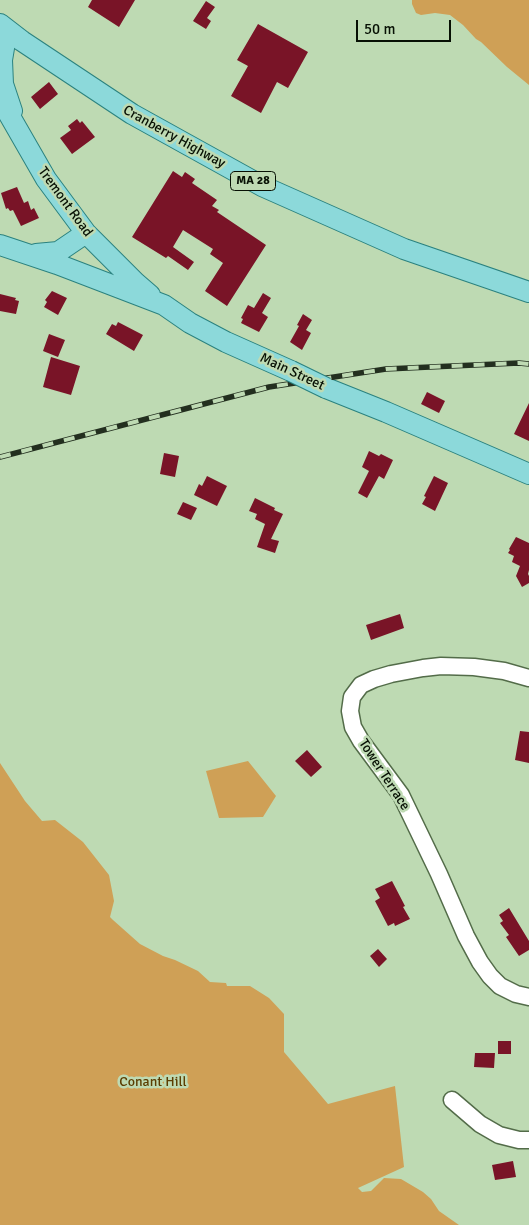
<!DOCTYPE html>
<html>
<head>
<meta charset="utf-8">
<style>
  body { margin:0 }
  #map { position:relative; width:529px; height:1225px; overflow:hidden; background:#bedab3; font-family:Signika,sans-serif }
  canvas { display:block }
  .scale { position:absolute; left:356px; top:20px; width:95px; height:22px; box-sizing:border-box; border:2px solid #071004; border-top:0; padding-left:6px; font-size:15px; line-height:18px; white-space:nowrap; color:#071004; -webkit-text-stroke:4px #bedab3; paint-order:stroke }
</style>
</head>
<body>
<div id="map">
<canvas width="529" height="1225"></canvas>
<div class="scale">50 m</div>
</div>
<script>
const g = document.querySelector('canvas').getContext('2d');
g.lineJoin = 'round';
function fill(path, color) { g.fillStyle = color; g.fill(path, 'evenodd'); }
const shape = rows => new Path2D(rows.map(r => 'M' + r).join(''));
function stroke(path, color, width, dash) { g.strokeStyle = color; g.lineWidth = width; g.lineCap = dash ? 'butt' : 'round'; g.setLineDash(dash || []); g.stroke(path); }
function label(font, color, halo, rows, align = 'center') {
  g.font = font + ' Signika,sans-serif'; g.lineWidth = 5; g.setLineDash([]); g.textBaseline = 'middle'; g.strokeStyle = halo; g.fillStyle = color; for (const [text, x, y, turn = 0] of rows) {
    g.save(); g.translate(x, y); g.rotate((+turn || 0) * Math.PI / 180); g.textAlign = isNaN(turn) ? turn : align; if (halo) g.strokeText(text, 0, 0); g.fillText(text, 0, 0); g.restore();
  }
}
const green = shape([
  [412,0,529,0,529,85,507,67,481,42,476,39,463,25,450,15,435,13,421,15,416,13,412,4],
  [248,761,276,796,263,817,219,818,206,771],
  [0,763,25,801,42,821,55,820,83,842,109,875,114,901,110,917,113,920,140,944,163,956,175,960,198,971,210,982,226,983,227,986,250,986,269,998,284,1014,284,1052,328,1104,395,1086,404,1167,358,1188,362,1192,371,1191,384,1178,401,1179,423,1192,431,1199,439,1211,459,1225,0,1225]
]);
const building = shape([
  [92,0,135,0,119,27,88,7],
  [206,1,215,7,207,18,211,21,206,29,193,21],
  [258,24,308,52,288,88,277,82,261,113,231,96,248,66,237,60],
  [49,82,58,94,40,109,31,97],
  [77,119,80,123,82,121,95,137,72,154,60,138,71,130,68,126],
  [173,171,182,177,185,172,195,179,192,183,217,200,212,206,219,210,217,212,266,245,227,306,205,291,223,263,210,254,213,249,183,230,173,247,194,262,188,270,168,256,166,258,132,237],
  [17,187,24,203,28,201,31,210,34,208,39,218,21,226,13,210,10,211,8,208,6,209,1,193],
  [52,291,67,298,58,315,44,307,47,302,45,300],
  [263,293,271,298,262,313,268,317,259,332,241,323,243,319,241,318,248,305,254,308],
  [0,294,16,298,15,300,19,301,16,314,0,311],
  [303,314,312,320,306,330,311,333,302,350,290,342,299,326,297,325],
  [118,322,143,335,134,351,106,334,112,324,116,326],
  [49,334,65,340,58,357,43,351],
  [51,357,80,366,71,395,43,387],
  [427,392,445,401,439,413,421,404],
  [529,403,529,441,514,434],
  [369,451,379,456,381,454,393,460,384,479,379,476,367,498,358,493,369,471,362,467],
  [164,453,179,456,175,477,160,474],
  [207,476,227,486,217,506,194,495,199,484,202,486],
  [434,476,448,483,435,511,422,504,426,497,424,496],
  [255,498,275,508,274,510,283,514,271,539,279,541,275,553,257,547,265,524,255,519,257,514,249,511],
  [183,502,197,508,191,520,177,514],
  [516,537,529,543,529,570,528,574,529,576,529,583,522,587,516,576,520,566,512,562,514,556,508,553,510,550,509,549],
  [400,614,404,628,371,640,366,625],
  [520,731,529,732,529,763,515,760],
  [307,750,322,767,311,777,295,761],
  [392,881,405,906,403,907,410,919,395,926,394,923,388,926,375,901,380,898,375,889],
  [509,908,529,941,529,950,519,956,506,937,509,935,500,923,503,921,499,915],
  [378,949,387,959,379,967,370,956],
  [498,1041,511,1041,511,1054,498,1054],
  [475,1053,495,1053,494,1068,474,1067],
  [513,1161,516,1177,495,1180,492,1165]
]);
const minor = shape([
  [529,678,504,671,474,667,441,666,423,668,391,674,374,679,361,685,352,697,350,711,353,727,361,741,401,795,439,874,466,936,480,962,490,976,500,986,516,994,529,997],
  [452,1100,480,1124,499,1135,519,1140,529,1140]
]);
const major = shape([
  [0,24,22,41,132,114,262,186,404,249,529,292],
  [7,30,2,60,3,84,12,111],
  [0,99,46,179,86,233,135,282,150,295],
  [0,245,57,264,164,305,190,323,226,342,291,371],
  [36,254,58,252,86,233],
  [326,388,386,412,529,474]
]);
const rail = shape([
  [0,457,269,387,386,369,519,363,529,364]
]);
const majorBridge = shape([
  [291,371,326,388]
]);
const shields = [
  [253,181,45]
];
const shieldNames = [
  ["MA 28",253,181]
];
const streetNames = [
  ["Cranberry Highway",174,137,29],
  ["Tremont Road",65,202,54],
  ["Main Street",292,372,25],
  ["Tower Terrace",384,775,57]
];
const parkNames = [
  ["Conant Hill",153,1082]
];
fill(green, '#cfa056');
fill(building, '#791427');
stroke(minor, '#536c49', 19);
stroke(major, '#2b827f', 22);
stroke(minor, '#fff', 16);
stroke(major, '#8cd9da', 20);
stroke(rail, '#232f1f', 5.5);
stroke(rail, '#bedab3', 4, [11]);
stroke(majorBridge, '#2b827f', 22, []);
stroke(majorBridge, '#8cd9da', 20);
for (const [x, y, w] of shields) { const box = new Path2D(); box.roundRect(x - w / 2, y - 9.5, w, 19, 4); g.fillStyle = '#bedab3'; g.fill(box); stroke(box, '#071004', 1); }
label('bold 12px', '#071004', null, shieldNames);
label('14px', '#071004', '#bedab3', streetNames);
label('14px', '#5b3d02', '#bedab3', parkNames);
</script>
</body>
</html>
